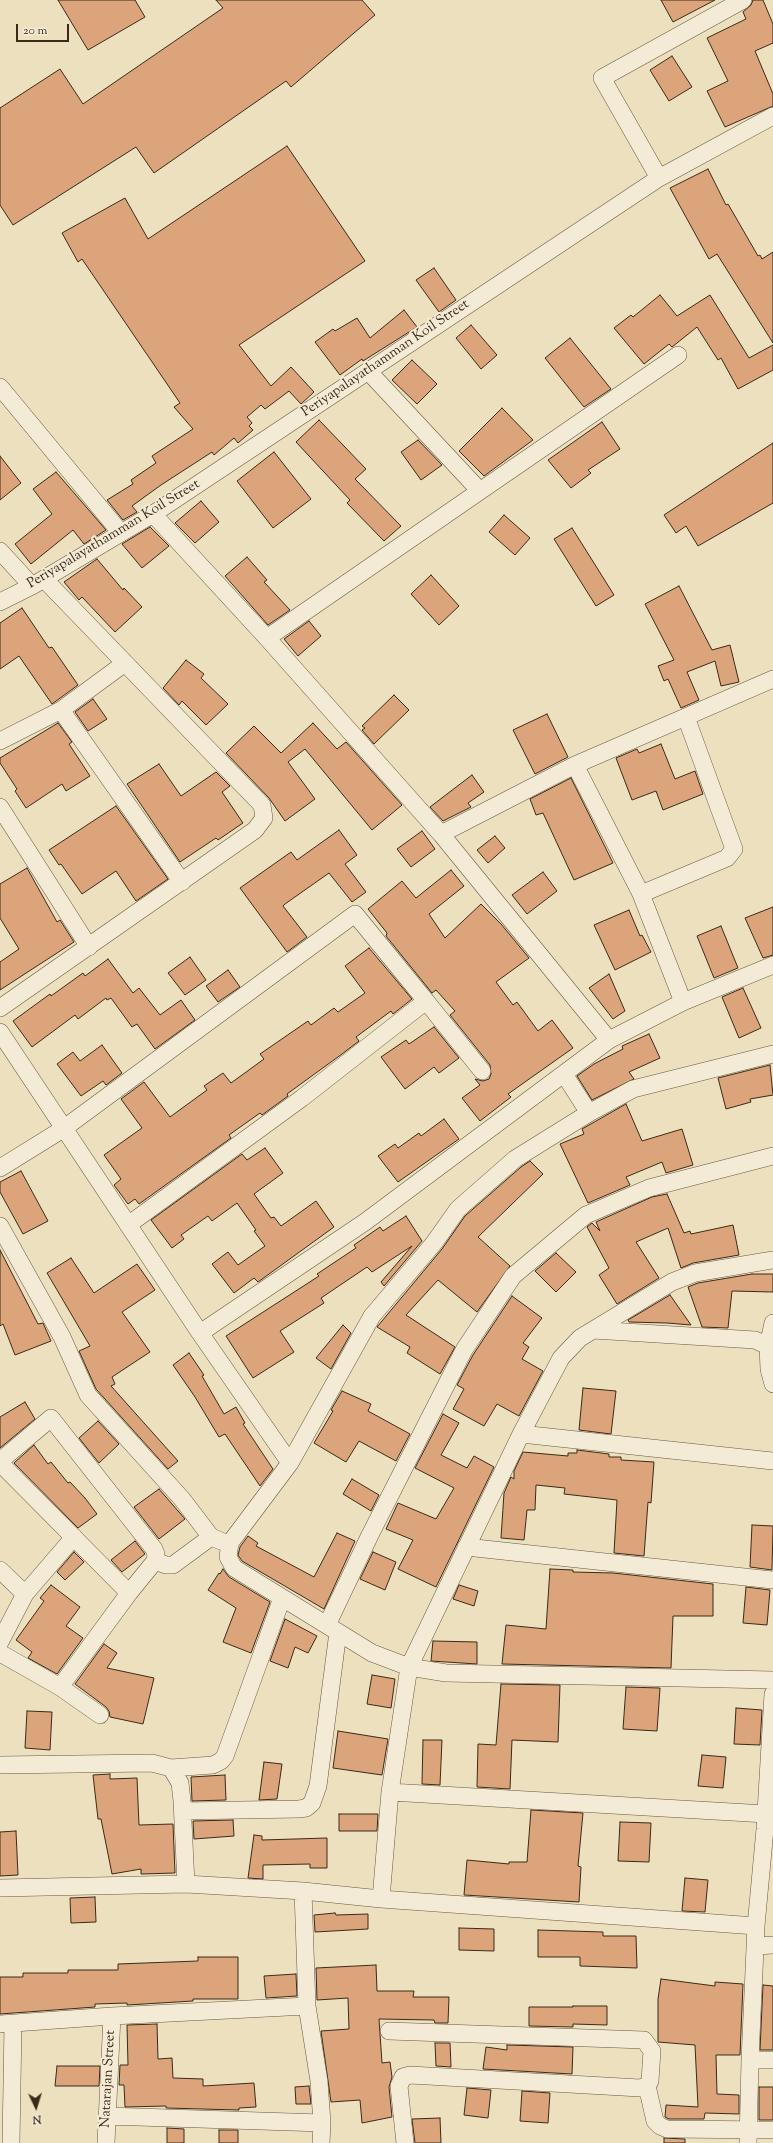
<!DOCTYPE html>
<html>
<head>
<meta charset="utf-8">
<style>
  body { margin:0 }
  #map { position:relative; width:773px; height:2143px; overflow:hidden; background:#ede0be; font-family:"Sorts Mill Goudy",serif }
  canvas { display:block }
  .north { position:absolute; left:16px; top:2087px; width:40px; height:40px; -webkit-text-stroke:3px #f3ebd5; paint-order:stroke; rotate:176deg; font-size:11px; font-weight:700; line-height:16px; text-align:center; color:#3b2a19 }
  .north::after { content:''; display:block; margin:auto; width:14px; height:18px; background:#3b2a19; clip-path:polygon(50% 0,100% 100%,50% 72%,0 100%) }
  .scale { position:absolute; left:16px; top:24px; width:53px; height:18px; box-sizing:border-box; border:2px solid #3b2a19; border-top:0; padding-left:5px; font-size:12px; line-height:14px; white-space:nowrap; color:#3b2a19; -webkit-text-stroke:3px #f3ebd5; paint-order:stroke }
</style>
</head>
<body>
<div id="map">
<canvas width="773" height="2143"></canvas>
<div class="north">N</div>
<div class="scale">20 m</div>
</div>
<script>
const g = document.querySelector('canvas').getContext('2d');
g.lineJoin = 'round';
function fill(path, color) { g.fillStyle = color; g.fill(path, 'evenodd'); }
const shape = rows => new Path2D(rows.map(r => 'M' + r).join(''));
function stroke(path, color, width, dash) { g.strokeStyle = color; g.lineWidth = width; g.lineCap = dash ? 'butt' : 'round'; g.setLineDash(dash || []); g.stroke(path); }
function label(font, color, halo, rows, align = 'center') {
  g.font = font + ' "Sorts Mill Goudy",serif'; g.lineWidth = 4; g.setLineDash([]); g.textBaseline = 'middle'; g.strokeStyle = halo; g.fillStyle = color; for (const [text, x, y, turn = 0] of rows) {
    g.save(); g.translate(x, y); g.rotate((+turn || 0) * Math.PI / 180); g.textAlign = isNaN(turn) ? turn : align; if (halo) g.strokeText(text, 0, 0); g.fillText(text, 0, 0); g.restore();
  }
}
const building = shape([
  [58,0,135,0,145,17,88,50,58,0],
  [216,0,362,0,375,15,291,87,286,81,154,173,136,147,13,225,0,205,0,108,60,69,83,104,223,8,216,0],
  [661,0,715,0,673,22,661,0],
  [753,0,763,0,773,24,773,43,755,51,773,94,773,106,725,127,707,91,728,81,707,38,746,19,743,12,751,5,753,0],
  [672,56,692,87,669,101,650,70,672,56],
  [287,146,365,261,239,345,271,386,291,367,314,392,301,404,289,391,265,409,261,405,247,417,252,423,249,426,253,430,238,443,234,438,214,455,212,452,161,485,132,506,137,512,123,520,107,500,133,484,131,480,156,463,152,456,193,429,174,407,180,403,82,259,78,262,62,233,125,198,148,239,287,146],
  [708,169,726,205,728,204,758,256,760,255,762,259,773,252,773,343,717,254,709,259,670,188,708,169],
  [434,268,456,300,439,312,416,280,434,268],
  [660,295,677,316,710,295,749,358,773,345,773,370,738,389,721,358,718,360,697,327,672,347,669,344,644,364,614,328,631,315,633,317,660,295],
  [404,310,417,327,363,361,362,359,340,375,315,342,333,329,335,331,357,318,370,338,404,310],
  [471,325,497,355,481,369,456,338,471,325],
  [570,338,611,389,584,407,545,358,570,338],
  [412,360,437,384,417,404,392,380,412,360],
  [502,408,533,440,484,476,459,451,502,408],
  [319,420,366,469,355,479,401,526,384,541,347,503,350,500,296,442,319,420],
  [602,422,620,449,588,470,591,473,571,488,548,460,602,422],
  [418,440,442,465,421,480,401,452,418,440],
  [773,443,773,503,698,546,686,526,676,533,664,515,773,443],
  [274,452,311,499,273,528,237,481,274,452],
  [0,456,21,483,0,500,0,456],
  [56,472,106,530,84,544,73,530,31,564,15,544,52,514,33,489,56,472],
  [201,501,219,522,195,543,175,523,201,501],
  [504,515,530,538,515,555,489,532,504,515],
  [150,527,169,546,142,568,122,544,150,527],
  [572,528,614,595,596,606,554,539,572,528],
  [247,557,267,580,264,582,290,610,268,625,225,576,247,557],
  [97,559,123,590,124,588,142,607,115,632,82,597,79,600,64,582,97,559],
  [431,575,459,606,439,625,411,594,431,575],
  [679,586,712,650,730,645,739,682,721,686,715,661,687,672,699,700,681,708,668,679,664,681,658,666,674,660,645,604,679,586],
  [22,608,49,648,52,647,78,685,52,704,19,656,0,669,0,623,22,608],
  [309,621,321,636,298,656,284,639,309,621],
  [186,660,204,674,201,678,228,704,206,725,182,701,179,705,163,688,186,660],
  [394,695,409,710,374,744,362,730,365,728,362,726,394,695],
  [93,699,107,719,88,731,75,712,93,699],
  [547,714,568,757,535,774,513,730,547,714],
  [58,723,72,742,69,744,90,776,66,791,62,784,26,808,15,791,17,789,0,763,0,758,58,723],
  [313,723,337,749,346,742,402,805,372,830,305,749,288,762,315,799,285,821,269,798,226,753,254,726,281,753,313,723],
  [661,744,675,779,695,771,703,794,663,810,656,791,632,800,616,758,637,749,639,753,661,744],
  [159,764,181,796,216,772,230,786,222,792,243,823,218,840,216,838,180,862,127,784,159,764],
  [472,775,484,792,468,803,471,807,443,821,430,807,472,775],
  [571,778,613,863,574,880,543,813,536,815,530,799,571,778],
  [116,806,168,879,136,901,116,871,82,894,61,864,59,865,49,850,116,806],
  [339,830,357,855,345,864,366,892,352,902,329,873,285,904,283,906,307,937,287,952,240,888,291,852,297,860,339,830],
  [422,831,435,849,411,867,397,849,422,831],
  [495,836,505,848,488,863,477,850,495,836],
  [27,868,57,922,60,920,74,942,0,990,0,962,19,949,0,918,0,884,27,868],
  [451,870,464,886,429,914,445,938,481,904,501,924,529,958,496,982,513,1005,517,1002,538,1031,552,1020,573,1048,508,1094,511,1097,480,1121,462,1098,480,1085,475,1079,483,1081,489,1079,491,1074,490,1065,450,1015,455,1011,436,990,432,993,386,936,387,933,368,909,402,881,416,898,451,870],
  [543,872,557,891,527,914,512,895,543,872],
  [773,907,773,955,763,958,745,918,773,907],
  [629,910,640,936,642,935,651,952,615,970,594,925,629,910],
  [721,926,738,968,714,978,697,936,721,926],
  [369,948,412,999,393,1014,391,1011,356,1037,359,1041,342,1054,287,1094,288,1096,262,1115,260,1113,229,1135,231,1138,139,1204,135,1199,128,1204,114,1185,121,1179,104,1155,142,1128,121,1099,144,1082,170,1117,207,1090,204,1086,223,1073,231,1083,264,1059,260,1054,308,1021,311,1025,334,1008,338,1012,365,993,345,966,369,948],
  [190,957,206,980,185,995,168,973,190,957],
  [108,959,133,993,139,988,160,1015,181,1000,195,1020,155,1049,137,1024,132,1027,111,998,107,1000,106,998,78,1019,75,1015,32,1047,13,1021,50,994,51,996,83,973,85,976,108,959],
  [228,970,240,987,218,1002,206,986,228,970],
  [609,974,625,1011,613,1019,589,988,609,974],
  [743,988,761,1028,739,1038,722,997,743,988],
  [434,1027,459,1058,439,1073,434,1067,405,1089,381,1057,406,1040,409,1044,434,1027],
  [649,1034,660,1058,629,1072,634,1079,592,1100,577,1076,594,1064,623,1049,622,1046,649,1034],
  [102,1045,122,1073,106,1085,103,1081,81,1096,57,1064,73,1052,80,1061,102,1045],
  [770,1065,773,1095,750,1099,751,1102,726,1109,718,1078,770,1065],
  [626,1104,642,1141,682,1129,693,1165,666,1173,662,1162,626,1177,630,1185,588,1203,560,1144,584,1134,582,1129,626,1104],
  [444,1119,459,1139,398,1182,378,1156,395,1144,398,1148,419,1133,421,1136,444,1119],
  [265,1148,283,1173,254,1194,271,1218,274,1217,281,1226,316,1201,334,1227,258,1282,254,1278,234,1293,212,1264,228,1252,238,1265,265,1246,254,1231,256,1230,237,1203,212,1221,208,1216,181,1235,184,1239,172,1248,151,1220,242,1154,247,1160,265,1148],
  [530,1161,543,1174,478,1237,510,1266,477,1312,438,1280,406,1315,455,1347,440,1374,407,1353,410,1347,377,1327,442,1249,465,1216,521,1167,530,1161],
  [21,1171,48,1221,23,1234,0,1192,0,1182,21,1171],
  [667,1194,684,1233,690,1231,691,1234,733,1225,739,1255,693,1263,681,1268,668,1228,636,1242,659,1278,617,1304,599,1275,609,1268,587,1227,592,1223,600,1231,596,1222,652,1197,667,1194],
  [406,1216,422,1241,384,1286,381,1282,412,1246,372,1272,367,1267,321,1298,324,1303,280,1331,294,1352,253,1378,226,1336,319,1276,317,1274,356,1248,354,1245,380,1227,383,1231,406,1216],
  [0,1250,38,1324,43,1323,51,1341,15,1355,3,1324,0,1326,0,1250],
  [556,1253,576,1272,556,1292,535,1271,556,1253],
  [71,1258,94,1293,137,1264,155,1290,122,1312,150,1352,112,1377,115,1384,111,1386,178,1461,168,1469,96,1389,79,1351,90,1346,47,1273,71,1258],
  [752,1274,773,1274,773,1292,732,1291,728,1328,702,1327,688,1287,698,1283,752,1274],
  [670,1295,691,1325,667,1323,629,1322,628,1320,670,1295],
  [512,1296,542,1318,523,1343,529,1347,522,1359,543,1371,519,1416,497,1404,484,1426,453,1409,464,1389,457,1385,473,1355,512,1296],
  [343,1325,351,1333,331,1369,316,1358,343,1325],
  [189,1353,204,1375,202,1376,224,1414,236,1407,245,1423,243,1424,273,1469,260,1486,225,1434,219,1437,195,1397,173,1365,189,1353],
  [583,1388,616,1391,611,1434,579,1430,583,1388],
  [342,1391,371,1404,368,1411,410,1434,396,1461,359,1441,346,1462,314,1443,333,1411,331,1410,342,1391],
  [25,1402,35,1419,0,1448,0,1417,25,1402],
  [443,1414,459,1423,441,1455,467,1468,474,1456,494,1467,436,1587,398,1569,413,1540,386,1529,398,1503,436,1519,454,1488,415,1468,443,1414],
  [98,1421,119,1444,99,1463,79,1438,98,1421],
  [34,1445,48,1464,51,1462,68,1483,70,1482,85,1498,97,1514,78,1528,14,1463,34,1445],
  [577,1450,609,1454,609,1457,621,1457,621,1460,654,1462,651,1503,648,1502,644,1556,614,1553,617,1500,564,1494,565,1488,536,1485,535,1510,527,1510,524,1540,501,1538,504,1493,511,1477,514,1479,514,1471,523,1452,568,1456,568,1453,577,1453,577,1450],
  [352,1479,379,1495,371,1511,343,1494,352,1479],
  [159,1489,185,1519,159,1539,134,1507,159,1489],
  [752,1525,773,1526,772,1570,750,1567,752,1525],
  [337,1533,355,1541,324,1609,242,1561,238,1555,240,1547,248,1536,258,1543,256,1546,314,1577,337,1533],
  [135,1541,145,1554,122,1572,111,1560,135,1541],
  [74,1552,84,1562,65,1580,57,1572,74,1552],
  [373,1552,396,1562,385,1590,360,1579,373,1552],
  [223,1569,229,1577,270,1602,251,1653,223,1642,236,1608,208,1590,219,1573,220,1574,223,1569],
  [550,1569,573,1570,573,1572,613,1573,713,1584,713,1616,673,1616,671,1668,502,1664,506,1625,546,1629,550,1569],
  [51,1585,80,1607,66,1626,83,1638,57,1674,28,1658,32,1652,16,1640,44,1601,40,1598,51,1585],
  [459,1585,478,1591,474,1606,453,1599,459,1585],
  [746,1587,770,1590,767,1625,743,1623,746,1587],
  [285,1619,317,1636,308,1653,295,1647,288,1668,270,1661,285,1619],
  [433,1641,477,1642,477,1664,431,1661,433,1641],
  [104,1644,117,1653,107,1668,154,1678,143,1724,110,1717,109,1711,106,1707,75,1684,104,1644],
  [372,1675,395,1679,391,1708,367,1704,372,1675],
  [501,1684,560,1685,558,1742,512,1740,510,1789,477,1787,478,1744,496,1745,501,1684],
  [626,1687,660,1688,657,1731,623,1729,626,1687],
  [736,1708,762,1710,760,1745,734,1744,736,1708],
  [27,1711,52,1712,50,1750,25,1748,27,1711],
  [338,1731,388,1739,382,1775,333,1768,338,1731],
  [423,1740,442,1740,440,1785,422,1784,423,1740],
  [702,1755,726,1757,723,1788,698,1786,702,1755],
  [264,1762,282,1764,277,1799,259,1800,264,1762],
  [110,1774,110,1779,137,1778,139,1825,173,1824,175,1873,141,1874,141,1869,112,1874,101,1819,98,1819,93,1775,110,1774],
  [225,1775,226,1800,192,1801,191,1777,225,1775],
  [531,1810,583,1813,578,1866,581,1867,579,1902,464,1895,467,1860,509,1864,509,1862,527,1862,531,1810],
  [339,1814,378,1814,377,1831,339,1831,339,1814],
  [233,1820,234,1836,194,1839,193,1821,233,1820],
  [620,1822,651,1823,649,1862,618,1861,620,1822],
  [16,1831,18,1875,0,1876,0,1832,16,1831],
  [254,1835,262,1836,262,1840,327,1838,327,1868,310,1868,310,1864,263,1865,263,1879,248,1878,254,1835],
  [685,1878,708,1880,705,1912,682,1911,685,1878],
  [95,1897,96,1922,71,1923,70,1898,95,1897],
  [335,1913,336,1915,368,1914,368,1929,315,1932,314,1915,335,1913],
  [459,1928,494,1929,494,1951,459,1950,459,1928],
  [538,1930,603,1932,603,1936,636,1936,637,1968,580,1966,580,1957,538,1957,538,1930],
  [198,1957,238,1957,238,1999,193,1999,193,2001,127,2005,127,2003,95,2004,95,2007,0,2014,0,1977,23,1977,23,1973,68,1973,68,1970,118,1970,118,1964,198,1961,198,1957],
  [376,1965,377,1991,414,1991,413,1997,449,1997,448,2023,435,2023,434,2020,379,2019,382,2063,390,2062,392,2077,389,2087,392,2117,362,2123,360,2100,331,2102,321,2031,349,2029,348,1998,317,2000,316,1968,376,1965],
  [296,1974,297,1996,266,1998,264,1976,296,1974],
  [661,1979,715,1986,715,1982,743,1984,740,2055,716,2055,717,2094,739,2095,739,2114,705,2113,704,2119,669,2119,665,2117,666,2105,698,2107,695,2045,658,2042,658,1999,661,1979],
  [763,1985,773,1986,773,2050,760,2050,763,1985],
  [573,2006,607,2006,607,2025,573,2024,573,2027,529,2026,529,2007,573,2007,573,2006],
  [157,2024,158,2059,172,2058,173,2078,203,2079,203,2086,254,2083,256,2107,239,2108,239,2110,166,2108,166,2106,125,2107,124,2085,119,2085,120,2065,128,2065,127,2025,157,2024],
  [435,2043,450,2043,451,2067,436,2066,435,2043],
  [507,2045,573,2047,572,2074,483,2069,486,2047,507,2050,507,2045],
  [57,2066,100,2066,99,2086,55,2086,57,2066],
  [309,2086,311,2104,296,2104,295,2087,309,2086],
  [759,2087,773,2087,773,2120,759,2120,759,2087],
  [467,2088,491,2090,488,2118,464,2115,467,2088],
  [522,2091,550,2093,548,2123,520,2121,522,2091],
  [440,2118,441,2143,415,2143,412,2119,440,2118],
  [167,2128,184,2129,184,2143,167,2143,167,2128],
  [219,2130,238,2130,238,2143,219,2143,219,2130],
  [664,2138,685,2139,685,2143,664,2143,664,2138]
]);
const minor = shape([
  [659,178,602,78,743,0],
  [0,387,121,533],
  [480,491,678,355],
  [153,514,267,638,441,834,609,1040],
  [0,551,32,586],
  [0,602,32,586,153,514,659,178,773,116],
  [267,638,480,491,368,371],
  [125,663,61,710,182,882],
  [0,741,61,710],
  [575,765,641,894,683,1002],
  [0,807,89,947],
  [441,834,575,765,773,679],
  [641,894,727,858,734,849,686,717],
  [426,1001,482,1071],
  [0,1008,255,830,264,818,262,805,44,579],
  [0,1032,200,1333,365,1222,609,1040,683,1002,773,965],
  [564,1074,589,1113],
  [0,1168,63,1129,355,914,426,1001,302,1098,128,1225],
  [0,1226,62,1337,88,1395,182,1499,211,1537],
  [773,1323,768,1346,769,1369,773,1384],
  [593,1330,755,1340,768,1346],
  [200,1333,290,1463,230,1543,228,1557,234,1568,372,1653,409,1667,446,1673,773,1680],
  [521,1434,773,1461],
  [0,1461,51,1418,154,1549,156,1554,155,1561,129,1593],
  [0,1463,129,1593,60,1687],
  [290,1463,372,1316,434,1243,458,1209,515,1159,589,1113,633,1089,773,1054],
  [466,1547,773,1580],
  [155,1561,166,1565,173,1565,211,1537,221,1541],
  [0,1570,25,1594],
  [327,1625,370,1535,464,1350,513,1276,586,1215,649,1188,773,1156],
  [0,1642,25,1594,74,1537],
  [0,1653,60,1687,100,1715],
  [0,1765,152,1763,171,1768,180,1783,182,1801,186,1884],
  [171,1768,213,1765,221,1761,225,1756,282,1598],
  [390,1792,766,1814],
  [183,1811,299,1809,306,1808,312,1803,318,1786,338,1632],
  [0,1888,186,1884,303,1891,381,1899,756,1926],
  [303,1891,307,2006,319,2081,322,2123,321,2143],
  [381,1899,390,1792,409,1667,521,1434,561,1358,580,1338,672,1282,695,1273,773,1260],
  [756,1946,773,1945],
  [0,2024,112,2016,307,2006],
  [389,2031,644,2040,652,2051,650,2081,647,2086,640,2088,410,2075,403,2077,399,2086,405,2143],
  [750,2060,773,2060],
  [647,2086,655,2121,660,2126,667,2129,773,2130],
  [107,2116,322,2123],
  [11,2143,13,2024],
  [106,2143,112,2016],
  [748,2143,750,2060,756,1926,765,1829,773,1694]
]);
const streetNames = [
  ["Periyapalayathamman Koil Street",386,359,-34],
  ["Periyapalayathamman Koil Street",114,535,-31],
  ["Natarajan Street",109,2079,-87]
];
fill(building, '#dba47b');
stroke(building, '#3b2a19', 1);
stroke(minor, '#685842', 18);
stroke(minor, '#f3ebd5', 17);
label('14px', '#3b2a19', '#f3ebd5', streetNames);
</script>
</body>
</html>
